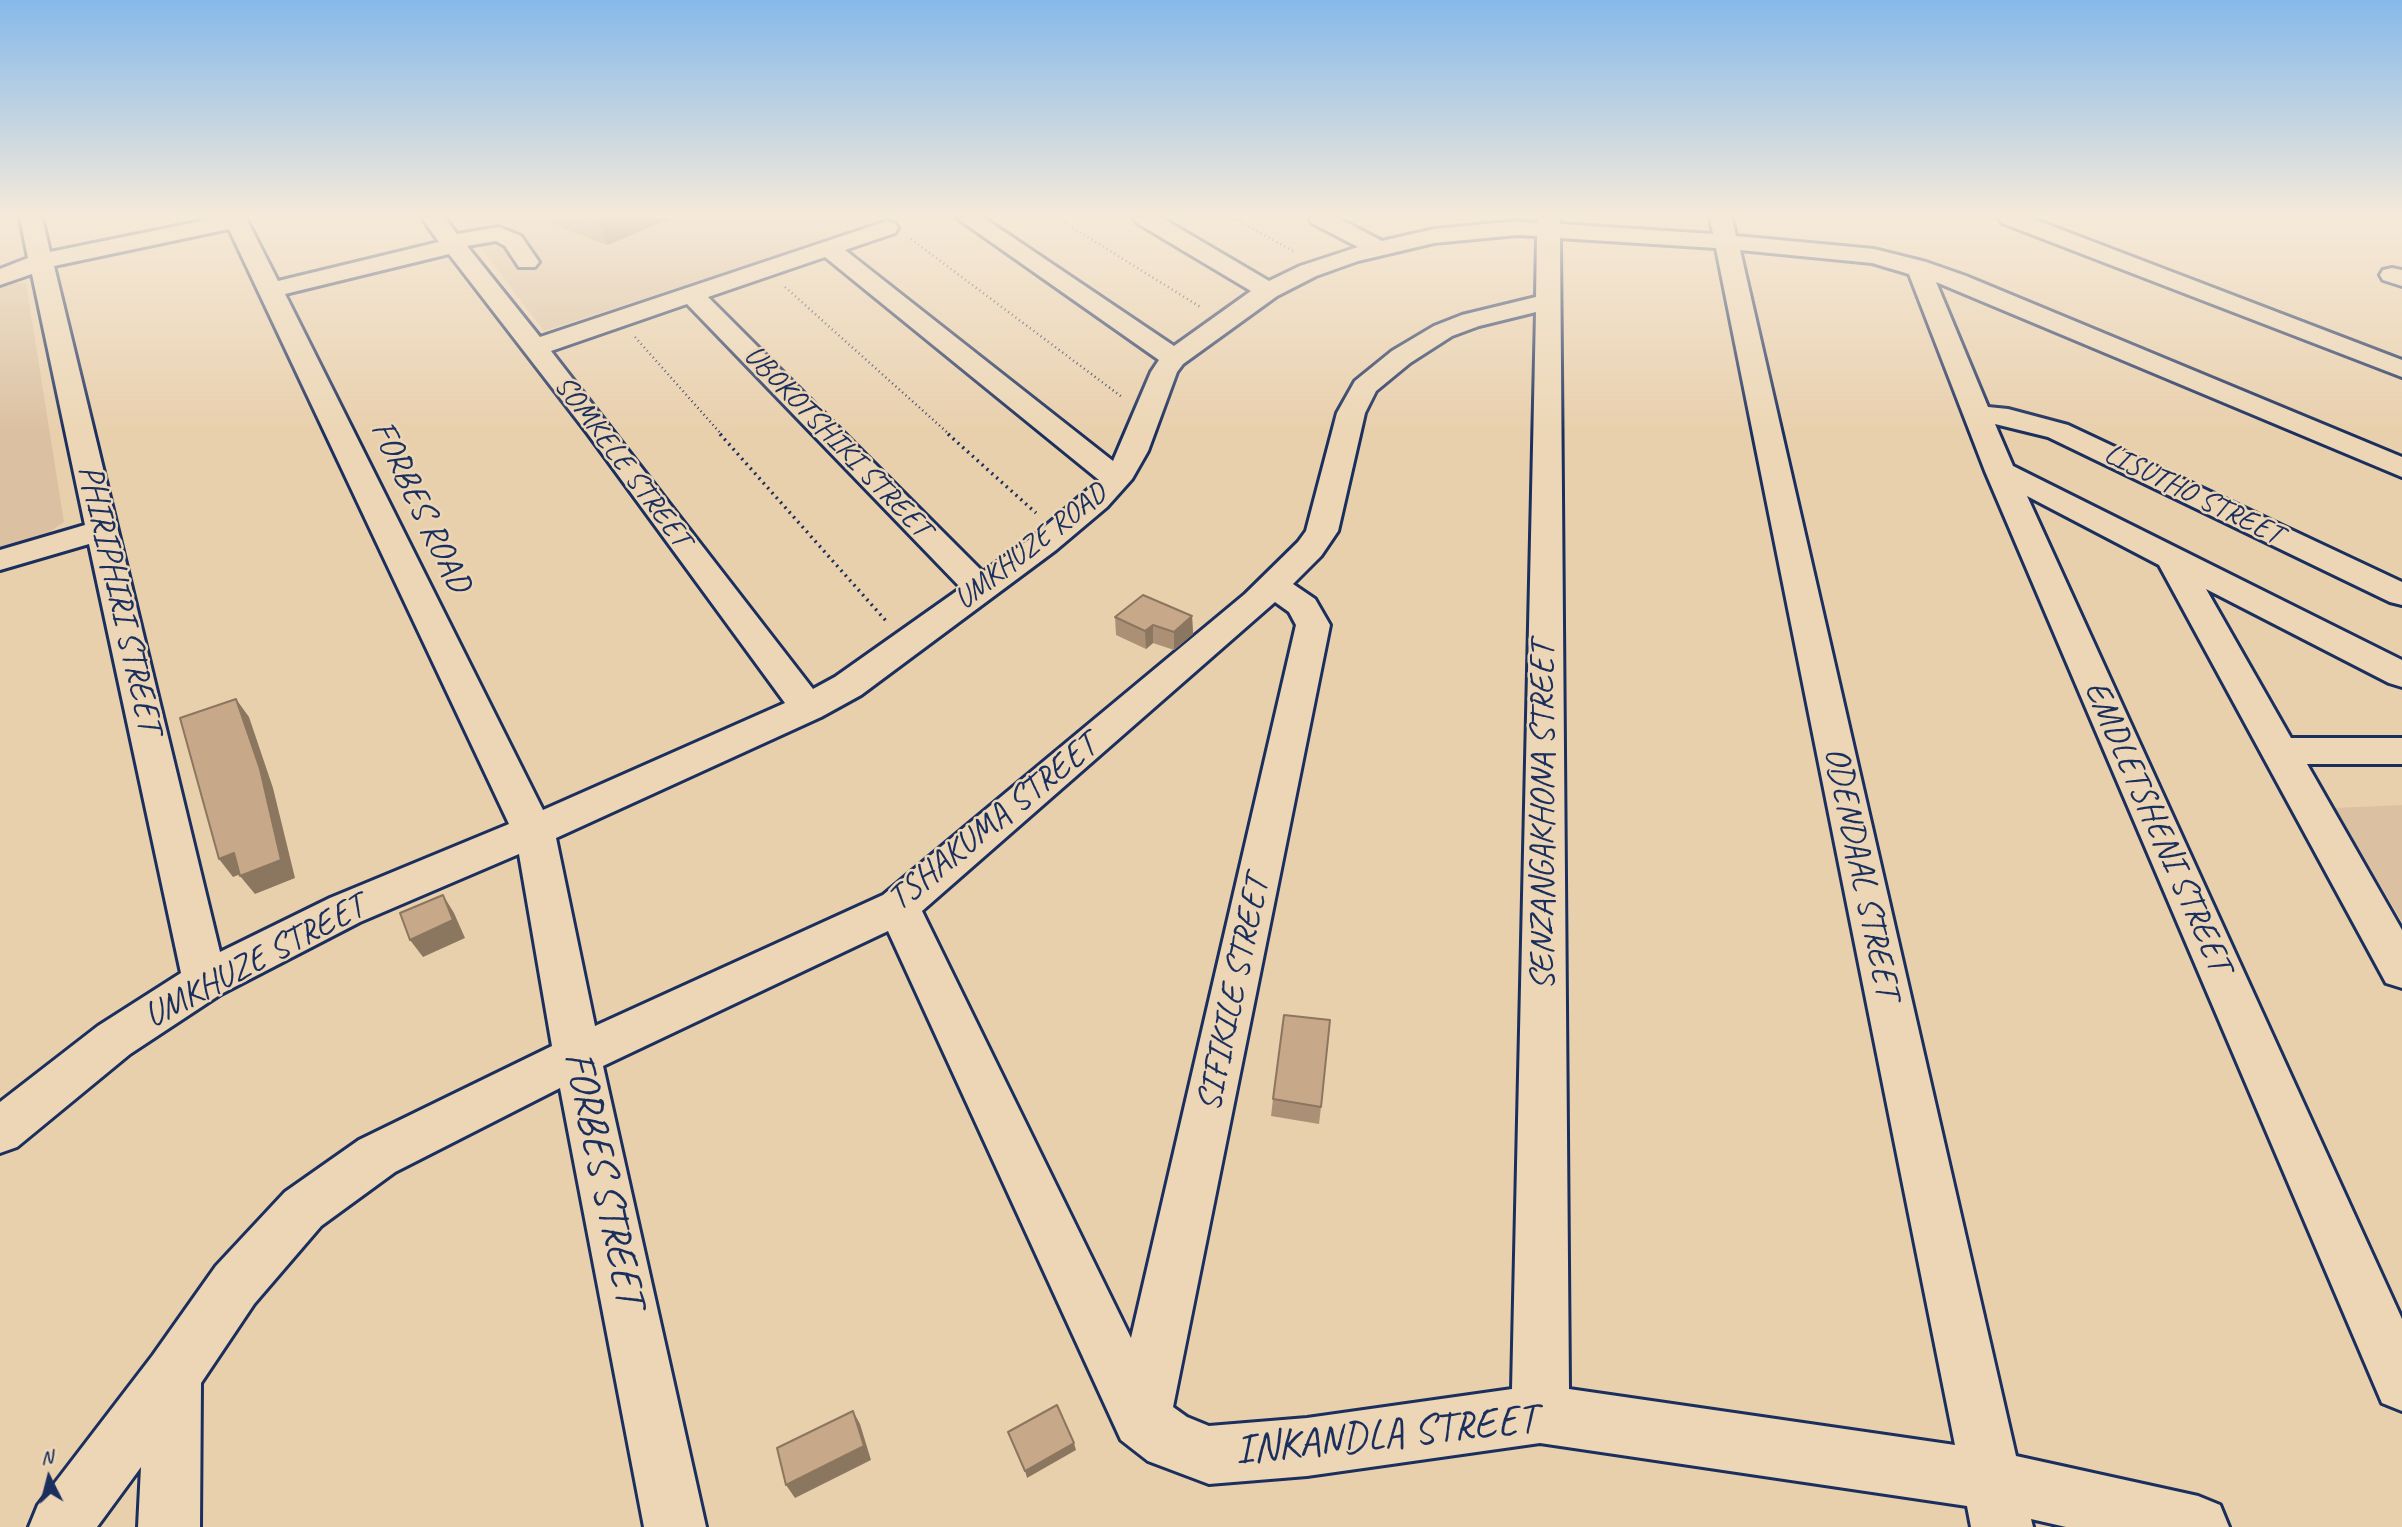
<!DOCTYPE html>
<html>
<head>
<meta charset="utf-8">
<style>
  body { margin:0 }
  #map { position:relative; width:2402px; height:1527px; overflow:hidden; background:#e9d0ad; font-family:Caveat,sans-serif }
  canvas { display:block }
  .north { position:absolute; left:14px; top:1443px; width:70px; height:70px; -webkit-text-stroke:5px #ecd6b5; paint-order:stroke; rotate:354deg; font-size:19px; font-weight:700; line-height:28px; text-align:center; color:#1b2f5e }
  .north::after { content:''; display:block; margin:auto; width:24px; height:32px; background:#1b2f5e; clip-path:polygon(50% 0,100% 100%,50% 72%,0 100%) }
</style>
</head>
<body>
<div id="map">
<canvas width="2402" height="1527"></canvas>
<div class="north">N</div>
</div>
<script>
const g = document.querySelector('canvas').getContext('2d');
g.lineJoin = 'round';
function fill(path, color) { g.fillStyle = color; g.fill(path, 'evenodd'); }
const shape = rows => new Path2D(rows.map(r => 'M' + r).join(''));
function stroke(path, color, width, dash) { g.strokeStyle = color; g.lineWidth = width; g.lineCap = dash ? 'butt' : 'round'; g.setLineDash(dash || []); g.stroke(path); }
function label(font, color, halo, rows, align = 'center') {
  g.font = font + ' Caveat,sans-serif'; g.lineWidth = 5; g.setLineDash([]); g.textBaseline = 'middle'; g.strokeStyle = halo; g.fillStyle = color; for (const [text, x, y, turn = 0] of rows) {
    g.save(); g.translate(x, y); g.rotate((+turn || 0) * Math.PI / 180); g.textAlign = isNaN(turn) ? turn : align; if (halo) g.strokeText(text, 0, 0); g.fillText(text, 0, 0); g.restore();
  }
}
const built = shape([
  [458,218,864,218,873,225,544,331],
  [6,283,26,283,64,522,41,538,0,549,0,286],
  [2402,805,2402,922,2335,808]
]);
const pathFar1 = shape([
  [1057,218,1202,308],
  [1233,218,1295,252],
  [911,239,1122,397],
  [785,287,950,435],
  [635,337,722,435]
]);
const path = shape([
  [720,434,887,622],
  [948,434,1036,513]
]);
const minor = shape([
  [20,218,42,218,50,252,216,218,246,218,278,281,439,242,422,218,445,218,457,234,499,227,521,236,539,262,535,267,519,267,505,246,496,241,467,246,540,337,887,221,895,223,898,228,895,233,845,250,1113,461,1151,372,1159,360,957,218,984,218,1174,346,1251,291,1137,223,1134,218,1162,218,1269,281,1300,266,1358,247,1312,223,1309,218,1338,218,1382,241,1434,229,1517,221,1538,223,1538,218,1560,218,1560,224,1713,234,1710,218,1732,218,1736,236,1874,249,1926,262,1966,276,2402,457,2402,477,1936,282,1988,407,2008,409,2068,425,2402,582,2402,605,2390,602,2048,437,1995,424,2013,466,2402,660,2402,687,2389,683,2206,589,2291,738,2402,738,2402,764,2307,764,2402,930,2402,988,2386,983,2159,565,2027,496,2402,1319,2402,1411,2382,1403,1985,471,1909,274,1872,263,1740,250,2016,1456,2198,1496,2220,1505,2229,1527,2066,1527,2031,1519,2033,1527,1971,1527,1967,1506,1540,1443,1307,1476,1209,1484,1148,1461,1121,1440,888,931,603,1066,706,1527,644,1527,560,1088,395,1172,321,1226,254,1304,201,1383,200,1527,138,1527,141,1467,97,1527,29,1527,38,1505,153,1355,216,1266,285,1192,359,1140,552,1046,519,854,360,922,221,994,130,1054,17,1147,0,1153,0,1102,98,1026,181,973,89,544,0,570,0,550,85,525,32,274,0,285,0,269,28,258,20,218],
  [229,229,509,824,330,898,220,952,54,266,229,229],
  [1517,235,1537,236,1536,297,1462,315,1434,326,1392,351,1355,381,1337,413,1306,531,1298,542,1245,594,883,895,595,1026,556,838,821,717,861,695,1056,550,1107,507,1132,479,1148,451,1177,372,1183,364,1277,296,1316,276,1358,261,1434,243,1517,235],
  [1560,238,1716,248,1955,1445,1569,1389,1560,238],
  [449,254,588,434,785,703,543,810,285,294,449,254],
  [825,257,1099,480,1034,536,983,572,708,297,825,257],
  [687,304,961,588,835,677,813,689,551,351,687,304],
  [1536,312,1512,1389,1307,1418,1209,1426,1187,1417,1173,1407,1330,625,1315,599,1293,584,1321,556,1338,531,1365,413,1376,391,1410,363,1452,336,1479,326,1536,312],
  [1275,602,1289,612,1296,625,1131,1338,922,911,1275,602],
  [1999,218,2031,218,2402,360,2402,377,2002,223,1999,218],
  [2392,268,2402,270,2402,286,2383,280,2380,275,2383,270,2392,268]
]);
const wall = shape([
  [536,218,672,218,607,245],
  [1192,616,1193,634,1174,650,1153,643,1146,649,1116,635,1115,617],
  [1273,1099,1321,1107,1319,1124,1271,1116]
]);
const shadedWall = shape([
  [610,218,672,218,607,245,599,223],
  [1192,616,1193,634,1174,650,1174,632],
  [1153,625,1153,643,1146,649,1145,631],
  [236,699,249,717,273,788,295,878,255,894,240,876],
  [234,853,248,871,233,877,219,859],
  [443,895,454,913,465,938,423,957,410,940],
  [853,1411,860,1424,871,1460,795,1498,786,1485],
  [1074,1443,1076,1450,1027,1478,1025,1471]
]);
const building = shape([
  [587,218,610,218,599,223,587,218],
  [1143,595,1192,616,1174,632,1153,625,1145,631,1115,617,1143,595],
  [236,699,260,769,281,860,240,876,234,853,219,859,180,718,236,699],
  [443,895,453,920,410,940,400,913,443,895],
  [1284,1015,1330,1020,1321,1107,1273,1099,1284,1015],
  [1057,1405,1074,1443,1025,1471,1008,1432,1057,1405],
  [853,1411,864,1446,786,1485,777,1448,853,1411]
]);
const farStreetnames = [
  ["UBOKOTSHIKI STREET",837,442,46],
  ["SOMKELE STREET",622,462,53],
  ["LISUTHO STREET",2193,495,26],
  ["UMKHUZE ROAD",1031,547,-38]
];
const streetNames = [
  ["FORBES ROAD",420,507,64],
  ["PHIRIPHIRI STREET",119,599,77],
  ["SENZANGAKHONA STREET",1544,816,-90],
  ["TSHAKUMA STREET",993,823,-39],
  ["EMDLETSHENI STREET",2157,827,66],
  ["ODENDAAL STREET",1861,873,78],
  ["UMKHUZE STREET",255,962,-28],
  ["SIFIKILE STREET",1234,994,-78]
];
const nearStreetnames = [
  ["FORBES STREET",603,1179,78],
  ["INKANDLA STREET",1386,1436,-6]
];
fill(built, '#dbc1a1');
stroke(minor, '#1b2f5e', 6);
stroke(pathFar1, '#1b2f5e', 2.5, [1, 3.5]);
stroke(path, '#1b2f5e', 3.5, [2, 4.5]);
fill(minor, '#ecd6b5');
fill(wall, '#ab9076');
fill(shadedWall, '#8b7660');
fill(building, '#c7a889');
stroke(building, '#8b7660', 2);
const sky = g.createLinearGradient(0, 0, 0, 432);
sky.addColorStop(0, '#86b9ea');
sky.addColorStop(0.5, '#f5eada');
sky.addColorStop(1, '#f5eada00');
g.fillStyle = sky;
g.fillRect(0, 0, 2402, 432);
label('30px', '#1b2f5e', '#ecd6b5', farStreetnames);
label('35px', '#1b2f5e', '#ecd6b5', streetNames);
label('42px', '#1b2f5e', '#ecd6b5', nearStreetnames);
</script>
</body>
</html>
